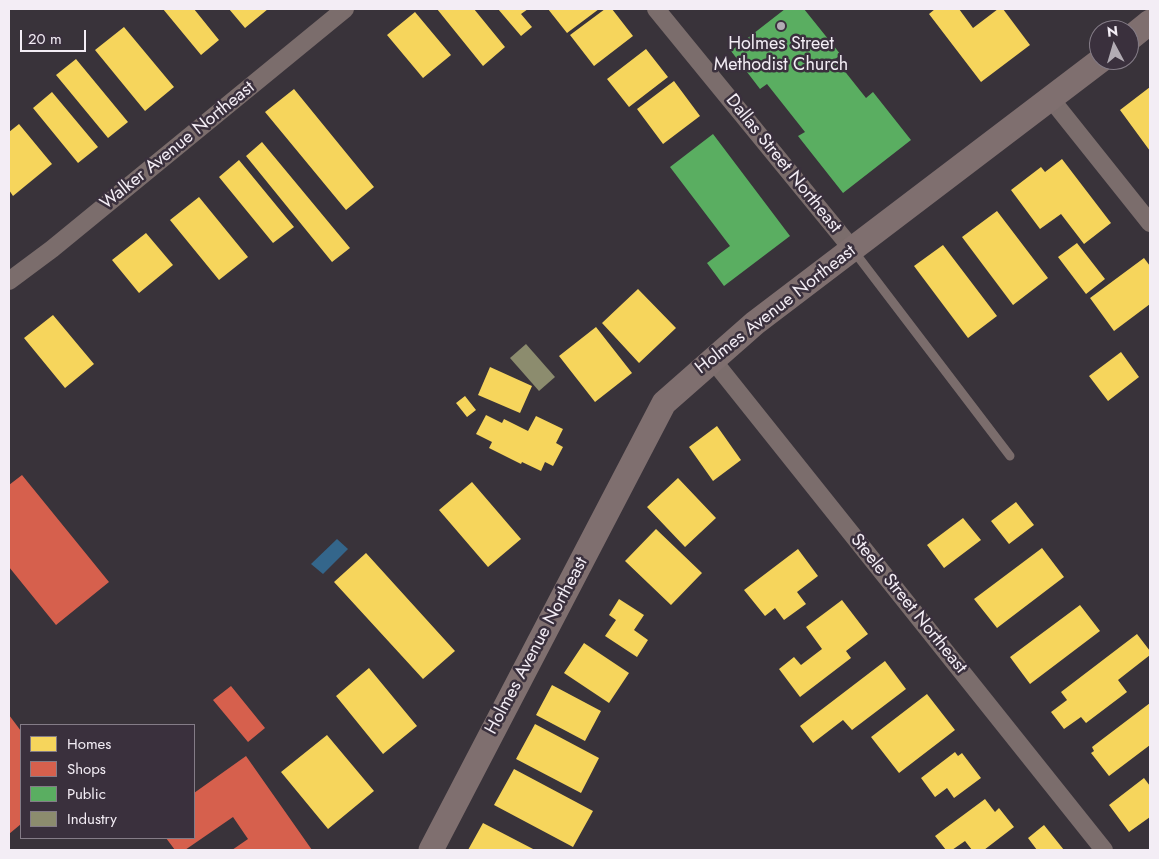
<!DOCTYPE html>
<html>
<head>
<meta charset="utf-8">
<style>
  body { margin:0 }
  #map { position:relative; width:1159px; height:859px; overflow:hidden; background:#39333a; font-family:Jost,sans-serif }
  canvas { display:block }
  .frame { position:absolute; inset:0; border:10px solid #f3edf5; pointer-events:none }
  .legend { position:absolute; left:20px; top:724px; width:175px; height:115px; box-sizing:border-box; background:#3a303d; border:1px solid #847c87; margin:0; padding:6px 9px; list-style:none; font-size:15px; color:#f3edf5 }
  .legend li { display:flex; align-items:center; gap:10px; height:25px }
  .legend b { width:25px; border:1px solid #847c87 }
  .north { position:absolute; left:1089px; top:20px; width:50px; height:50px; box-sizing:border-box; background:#3a303d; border:1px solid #847c87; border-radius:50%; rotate:354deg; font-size:14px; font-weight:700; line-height:20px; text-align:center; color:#f3edf5 }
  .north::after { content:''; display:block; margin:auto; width:18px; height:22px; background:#b2acb4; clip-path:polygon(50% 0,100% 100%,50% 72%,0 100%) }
  .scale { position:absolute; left:20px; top:30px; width:66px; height:22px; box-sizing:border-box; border:2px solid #f3edf5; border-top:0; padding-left:6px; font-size:15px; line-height:18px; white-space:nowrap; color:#f3edf5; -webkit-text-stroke:4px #3a303d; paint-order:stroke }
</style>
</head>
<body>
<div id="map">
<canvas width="1159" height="859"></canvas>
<div class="frame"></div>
<ul class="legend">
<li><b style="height:14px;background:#f6d55c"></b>Homes</li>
<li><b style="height:14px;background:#d6604d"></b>Shops</li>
<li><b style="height:14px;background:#5aae61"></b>Public</li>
<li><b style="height:14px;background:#8c8c6e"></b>Industry</li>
</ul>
<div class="north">N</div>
<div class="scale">20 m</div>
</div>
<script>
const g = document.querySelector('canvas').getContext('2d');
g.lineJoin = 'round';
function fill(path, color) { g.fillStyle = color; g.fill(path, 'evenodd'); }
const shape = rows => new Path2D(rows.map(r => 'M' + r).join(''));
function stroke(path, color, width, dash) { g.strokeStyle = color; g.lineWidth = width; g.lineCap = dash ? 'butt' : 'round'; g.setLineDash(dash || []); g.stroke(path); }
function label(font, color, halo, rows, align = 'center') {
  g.font = font + ' Jost,sans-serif'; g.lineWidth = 5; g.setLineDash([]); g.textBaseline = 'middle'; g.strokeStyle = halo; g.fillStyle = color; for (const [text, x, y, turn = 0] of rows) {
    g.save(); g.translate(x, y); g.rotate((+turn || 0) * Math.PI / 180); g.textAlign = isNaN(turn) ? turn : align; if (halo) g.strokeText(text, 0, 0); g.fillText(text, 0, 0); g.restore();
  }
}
const water = shape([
  [337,539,348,549,323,574,311,564]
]);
const homes = shape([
  [163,9,194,9,219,40,201,55],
  [229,9,268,9,245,28],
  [437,9,474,9,505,47,483,66],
  [498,9,528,9,521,14,532,27,521,36],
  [548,9,599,9,567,33],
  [605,9,612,9,633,36,594,66,570,35],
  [935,9,959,9,973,28,998,9,1003,9,1030,45,981,82,929,14],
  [415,12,451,55,423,78,387,35],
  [124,27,174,87,145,111,95,50],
  [646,49,668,77,629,107,607,79],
  [76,59,128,122,108,138,56,75],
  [674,81,700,116,663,144,637,109],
  [1150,87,1150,151,1120,110],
  [294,89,374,187,346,210,265,112],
  [52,92,98,147,78,163,33,108],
  [19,124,52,164,13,196,9,190,9,132],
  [262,142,350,248,332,262,246,156],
  [1062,159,1111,223,1084,244,1061,214,1040,229,1011,190,1041,167,1045,172],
  [239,160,294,227,273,243,219,177],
  [199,197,248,257,219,280,170,220],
  [997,211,1048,278,1013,305,962,237],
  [146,233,173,265,139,293,112,260],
  [1077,243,1105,279,1086,294,1058,257],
  [943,245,997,316,968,338,914,266],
  [1144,258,1150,266,1150,304,1114,331,1090,298],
  [638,289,676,328,639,363,602,323],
  [53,315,94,364,65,388,24,338],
  [596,327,632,373,595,402,559,356],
  [1121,352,1139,377,1108,401,1089,376],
  [490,367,532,386,520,413,478,395],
  [465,396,476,410,467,417,456,403],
  [486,415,502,423,504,419,528,431,536,416,563,429,556,443,563,447,553,466,545,462,541,471,522,462,521,464,489,448,492,442,476,434],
  [717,426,741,460,713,481,689,447],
  [678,478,716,518,685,547,647,507],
  [472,482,521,539,488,567,439,510],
  [1016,502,1034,525,1009,544,991,521],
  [963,518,981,540,944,568,927,545],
  [656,529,702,573,671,605,625,561],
  [1042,548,1064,577,997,628,974,599],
  [798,549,818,576,797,592,806,604,784,620,775,608,765,616,744,590],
  [366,553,455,651,423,679,334,582],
  [619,599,644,615,634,630,648,640,637,657,605,636,616,620,609,615],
  [842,600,868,634,846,651,851,658,800,697,779,669,794,657,801,665,822,649,806,627],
  [1080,605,1100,631,1030,684,1010,657],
  [1137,634,1150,651,1150,655,1118,680,1127,692,1086,723,1081,717,1064,729,1051,712,1067,700,1061,692],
  [584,643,629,673,609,703,564,673],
  [885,661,906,689,852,730,843,720,813,743,800,726],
  [369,668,417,726,383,754,336,696],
  [552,685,601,711,585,741,536,715],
  [927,694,955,730,899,773,871,737],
  [1150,703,1150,745,1109,776,1091,753,1094,751,1092,747],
  [535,724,599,758,581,793,516,759],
  [327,735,374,791,328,829,281,772],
  [955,752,958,756,962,753,981,778,954,798,947,788,935,797,921,778],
  [514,769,593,811,573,847,494,805],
  [1144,778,1150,786,1150,817,1129,832,1109,805],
  [985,799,995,812,999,808,1014,827,984,850,972,850,965,841,952,850,946,850,935,836],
  [483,823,535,850,468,850],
  [1044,825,1064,850,1037,850,1028,838]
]);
const shops = shape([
  [22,475,109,582,56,625,9,567,9,485],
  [231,686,265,728,248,742,213,700],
  [9,715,21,731,21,824,9,834],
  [246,756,312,850,232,850,248,839,233,817,185,850,175,850,166,838,194,838,194,793]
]);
const public = shape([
  [785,9,804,9,841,55,835,59,866,98,873,92,911,140,843,193,798,136,805,132,767,84,760,89,731,51],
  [713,134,790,236,724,286,707,263,730,246,670,167]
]);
const industry = shape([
  [526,344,555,377,539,391,510,358]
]);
const service = shape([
  [853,250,1010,456]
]);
const minor = shape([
  [656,9,853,250],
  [1051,99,1150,223],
  [9,281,52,249,345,9],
  [712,359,1104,850]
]);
const secondary = shape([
  [1129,39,1150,22],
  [431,850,664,403,755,323,1101,60]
]);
const markers = [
  [781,26,5,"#b2acb4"]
];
const poiNames = [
  ["Holmes Street",781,45],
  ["Methodist Church",781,66]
];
const streetNames = [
  ["Walker Avenue Northeast",178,146,-39],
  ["Dallas Street Northeast",783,164,51],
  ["Holmes Avenue Northeast",776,310,-38],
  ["Steele Street Northeast",908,604,51],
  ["Holmes Avenue Northeast",537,646,-62]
];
fill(water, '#34668b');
fill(homes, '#f6d55c');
fill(shops, '#d6604d');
fill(public, '#5aae61');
fill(industry, '#8c8c6e');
stroke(service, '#7b6d6c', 9);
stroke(minor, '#7b6d6c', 18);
stroke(secondary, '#7f6f6f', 25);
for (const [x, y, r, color] of markers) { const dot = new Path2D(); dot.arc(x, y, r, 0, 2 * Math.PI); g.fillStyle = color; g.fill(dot); stroke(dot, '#3a303d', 2); }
label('18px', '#f3edf5', '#3a303d', poiNames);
label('18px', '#f3edf5', '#3a303d', streetNames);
</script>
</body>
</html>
